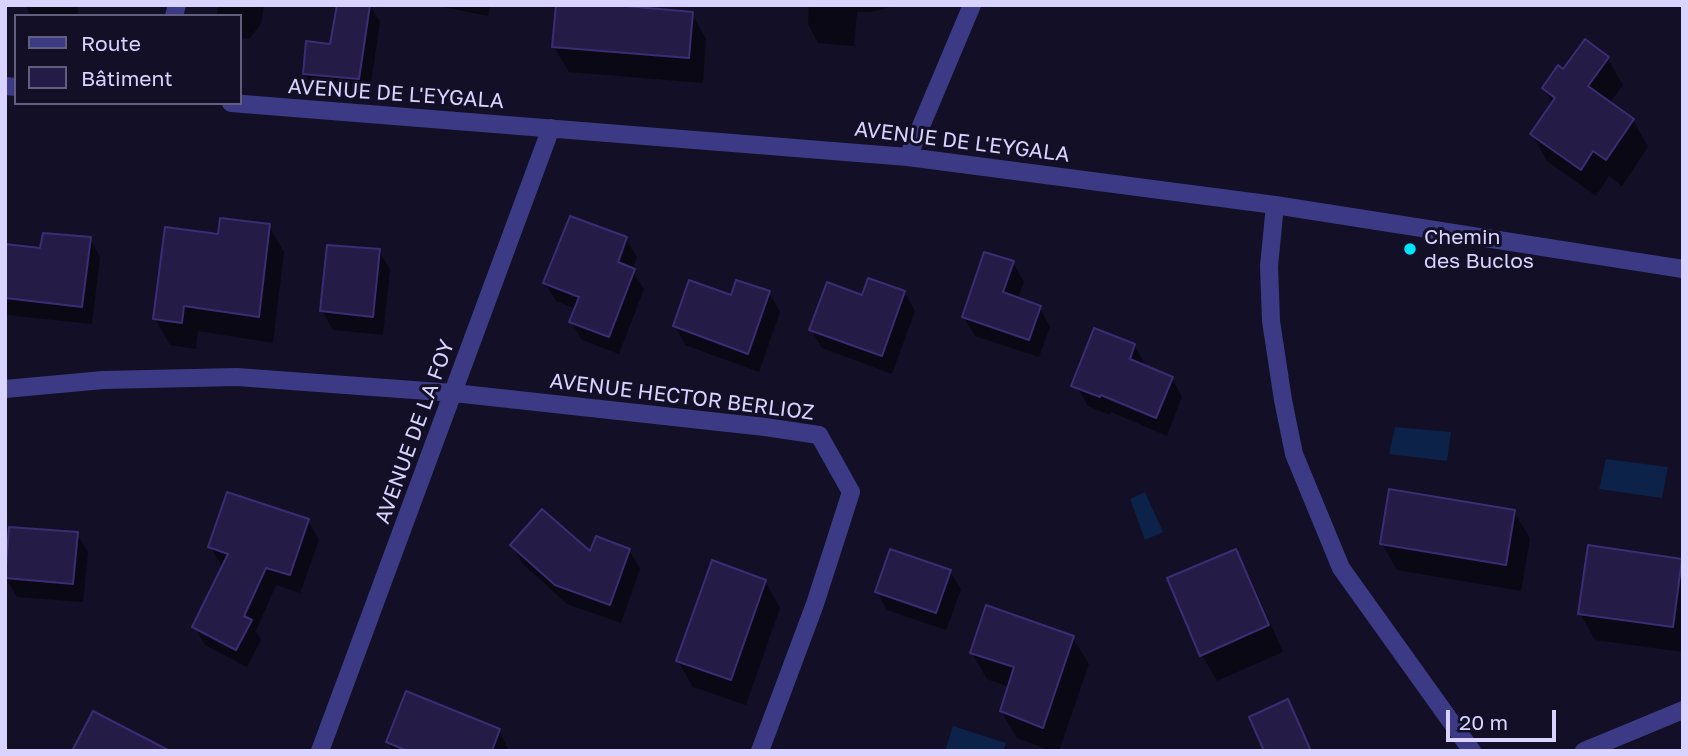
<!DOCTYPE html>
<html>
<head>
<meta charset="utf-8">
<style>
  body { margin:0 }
  #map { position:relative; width:1688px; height:756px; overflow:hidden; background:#130f26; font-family:"Golos Text",sans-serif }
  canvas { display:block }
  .frame { position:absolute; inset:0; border:7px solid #d9d4ff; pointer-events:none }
  .legend { position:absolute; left:14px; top:14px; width:228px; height:91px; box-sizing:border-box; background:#130f26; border:2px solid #625e7d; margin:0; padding:9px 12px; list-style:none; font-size:21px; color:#d9d4ff }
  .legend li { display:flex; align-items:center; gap:14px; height:35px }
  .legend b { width:35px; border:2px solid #625e7d }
  .scale { position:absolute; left:1446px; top:710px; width:110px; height:32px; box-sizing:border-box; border:4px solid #d9d4ff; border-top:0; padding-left:9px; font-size:21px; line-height:24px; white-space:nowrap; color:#d9d4ff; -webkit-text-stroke:5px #130f26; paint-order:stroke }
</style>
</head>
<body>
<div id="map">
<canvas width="1688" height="756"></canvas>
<div class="frame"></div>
<ul class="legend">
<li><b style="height:9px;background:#3d3a85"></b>Route</li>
<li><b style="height:19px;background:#241b47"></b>Bâtiment</li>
</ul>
<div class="scale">20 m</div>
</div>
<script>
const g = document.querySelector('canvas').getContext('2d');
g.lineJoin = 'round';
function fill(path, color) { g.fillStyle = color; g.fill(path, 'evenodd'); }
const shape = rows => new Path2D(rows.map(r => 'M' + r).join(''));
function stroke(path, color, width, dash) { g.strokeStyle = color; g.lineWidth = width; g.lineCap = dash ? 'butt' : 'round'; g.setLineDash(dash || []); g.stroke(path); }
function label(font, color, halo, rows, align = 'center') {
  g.font = font + ' "Golos Text",sans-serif'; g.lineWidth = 6; g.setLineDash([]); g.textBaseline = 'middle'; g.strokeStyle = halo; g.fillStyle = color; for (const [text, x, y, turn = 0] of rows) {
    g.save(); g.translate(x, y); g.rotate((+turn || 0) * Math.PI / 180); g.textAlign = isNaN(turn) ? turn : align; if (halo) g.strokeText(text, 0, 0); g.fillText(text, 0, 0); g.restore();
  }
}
const water = shape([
  [1395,427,1451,432,1447,461,1389,454],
  [1606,459,1668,467,1662,498,1599,489],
  [1145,492,1163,532,1145,540,1130,499],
  [953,726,1006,743,1003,751,945,751]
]);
const shadow = shape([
  [25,5,78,5,78,16,31,16],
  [218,5,264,5,261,24,249,39,240,38,240,16,217,16],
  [339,5,370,5,380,22,369,96,316,92,305,74,331,46],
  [433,5,490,5,488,16],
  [558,5,629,5,629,10,692,14,706,39,703,83,569,72,554,47],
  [809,5,896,5,872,12,857,12,854,46,818,43,808,24],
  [1607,58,1623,85,1609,104,1633,120,1648,147,1622,186,1609,176,1596,196,1547,161,1532,134,1553,104,1544,88,1564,71],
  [269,226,284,252,273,343,198,331,196,349,170,345,155,319,219,236],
  [90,239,100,257,92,324,7,315,5,311,5,245,42,250],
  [626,239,637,257,632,270,644,289,619,354,582,340,571,322,576,309,556,301,545,283],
  [621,249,625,249,616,271,613,270],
  [379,251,390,270,383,335,333,330,322,311],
  [1013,263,1024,282,1017,300,1040,308,1050,327,1039,357,975,336,964,317],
  [904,292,915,311,892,374,822,348,811,330,863,297],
  [769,293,780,312,759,372,685,345,675,326],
  [1134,345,1145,364,1144,367,1172,378,1182,397,1167,436,1111,412,1110,415,1088,406,1077,387],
  [1514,512,1530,538,1521,591,1397,570,1382,544],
  [308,521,319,540,300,593,276,585,256,631,261,640,247,667,205,645,194,626,224,566,221,565,210,546],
  [77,534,88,552,83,602,17,597,6,578],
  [512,545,590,554,629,550,640,569,621,623,567,604,523,564],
  [1235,551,1250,577,1283,652,1217,681,1202,655],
  [1681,561,1683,652,1595,640,1580,613],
  [950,572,961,589,946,630,887,610,877,592],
  [765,581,780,608,746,705,693,687,678,661],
  [1073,638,1089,664,1059,751,1051,751,1017,738,1001,711,1009,687,987,679,972,653],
  [499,730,509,751,393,751,388,742]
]);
const building = shape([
  [337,5,370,5,359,79,303,74,306,41,330,44,337,5],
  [556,5,614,5,693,12,689,58,552,47,556,5],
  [1585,39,1609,57,1588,86,1634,119,1606,160,1593,151,1581,170,1530,134,1555,98,1542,88,1558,65,1563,69,1585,39],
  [570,216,627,237,618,262,635,269,609,337,569,322,579,297,543,283,570,216],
  [220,218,270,224,259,317,184,306,182,323,153,319,165,227,218,234,220,218],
  [43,233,91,237,82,307,5,298,5,244,40,248,43,233],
  [327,245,380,249,373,317,320,311,327,245],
  [984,252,1014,261,1003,292,1041,306,1029,340,962,317,984,252],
  [868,278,905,291,882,356,809,330,827,282,862,295,868,278],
  [689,280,731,295,736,280,770,291,748,354,673,326,689,280],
  [1094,328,1135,344,1130,359,1173,377,1156,418,1101,395,1100,397,1071,386,1094,328],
  [1389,489,1515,510,1506,565,1380,544,1389,489],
  [227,492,309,519,290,575,266,568,244,616,252,620,236,650,192,627,228,554,208,547,227,492],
  [542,509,590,551,596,536,630,549,610,605,555,585,510,545,542,509],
  [9,527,78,532,73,584,5,578,9,527],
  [1588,545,1682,559,1673,627,1578,614,1588,545],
  [890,549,951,570,936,613,875,592,890,549],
  [1236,549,1269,625,1200,656,1167,578,1236,549],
  [712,560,766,580,731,680,676,661,712,560],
  [986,605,1074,636,1043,728,1000,711,1014,667,970,653,986,605],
  [406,691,500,729,492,751,408,751,386,742,406,691],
  [1288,699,1311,751,1264,751,1249,717,1288,699],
  [93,711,114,722,170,751,72,751,93,711]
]);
const minor = shape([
  [174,16,177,5],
  [5,86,16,87],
  [231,103,908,157,1275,205,1683,269],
  [908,157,972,5],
  [1275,205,1269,266,1271,321,1283,400,1294,454,1341,568,1472,751],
  [5,389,103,380,237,377,454,393,765,427,819,435,851,492,815,604,760,751],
  [320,751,551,128],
  [1584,751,1683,710]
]);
const markers = [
  [1410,249,7,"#00e5ff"]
];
const streetNames = [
  ["AVENUE DE L'EYGALA",396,94,4],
  ["AVENUE DE L'EYGALA",962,142,7],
  ["AVENUE HECTOR BERLIOZ",682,397,7],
  ["AVENUE DE LA FOY",415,432,-70]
];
const poiNames = [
  ["Chemin",1424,237],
  ["des Buclos",1424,261]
];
fill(water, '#0c2248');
fill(shadow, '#0007');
fill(building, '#241b47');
stroke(building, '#3b2d73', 2);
stroke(minor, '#3d3a85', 18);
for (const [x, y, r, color] of markers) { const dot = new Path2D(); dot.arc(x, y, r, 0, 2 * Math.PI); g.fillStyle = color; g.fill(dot); stroke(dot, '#130f26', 2.5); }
label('21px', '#d9d4ff', '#130f26', streetNames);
label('21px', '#d9d4ff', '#130f26', poiNames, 'left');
</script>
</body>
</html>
